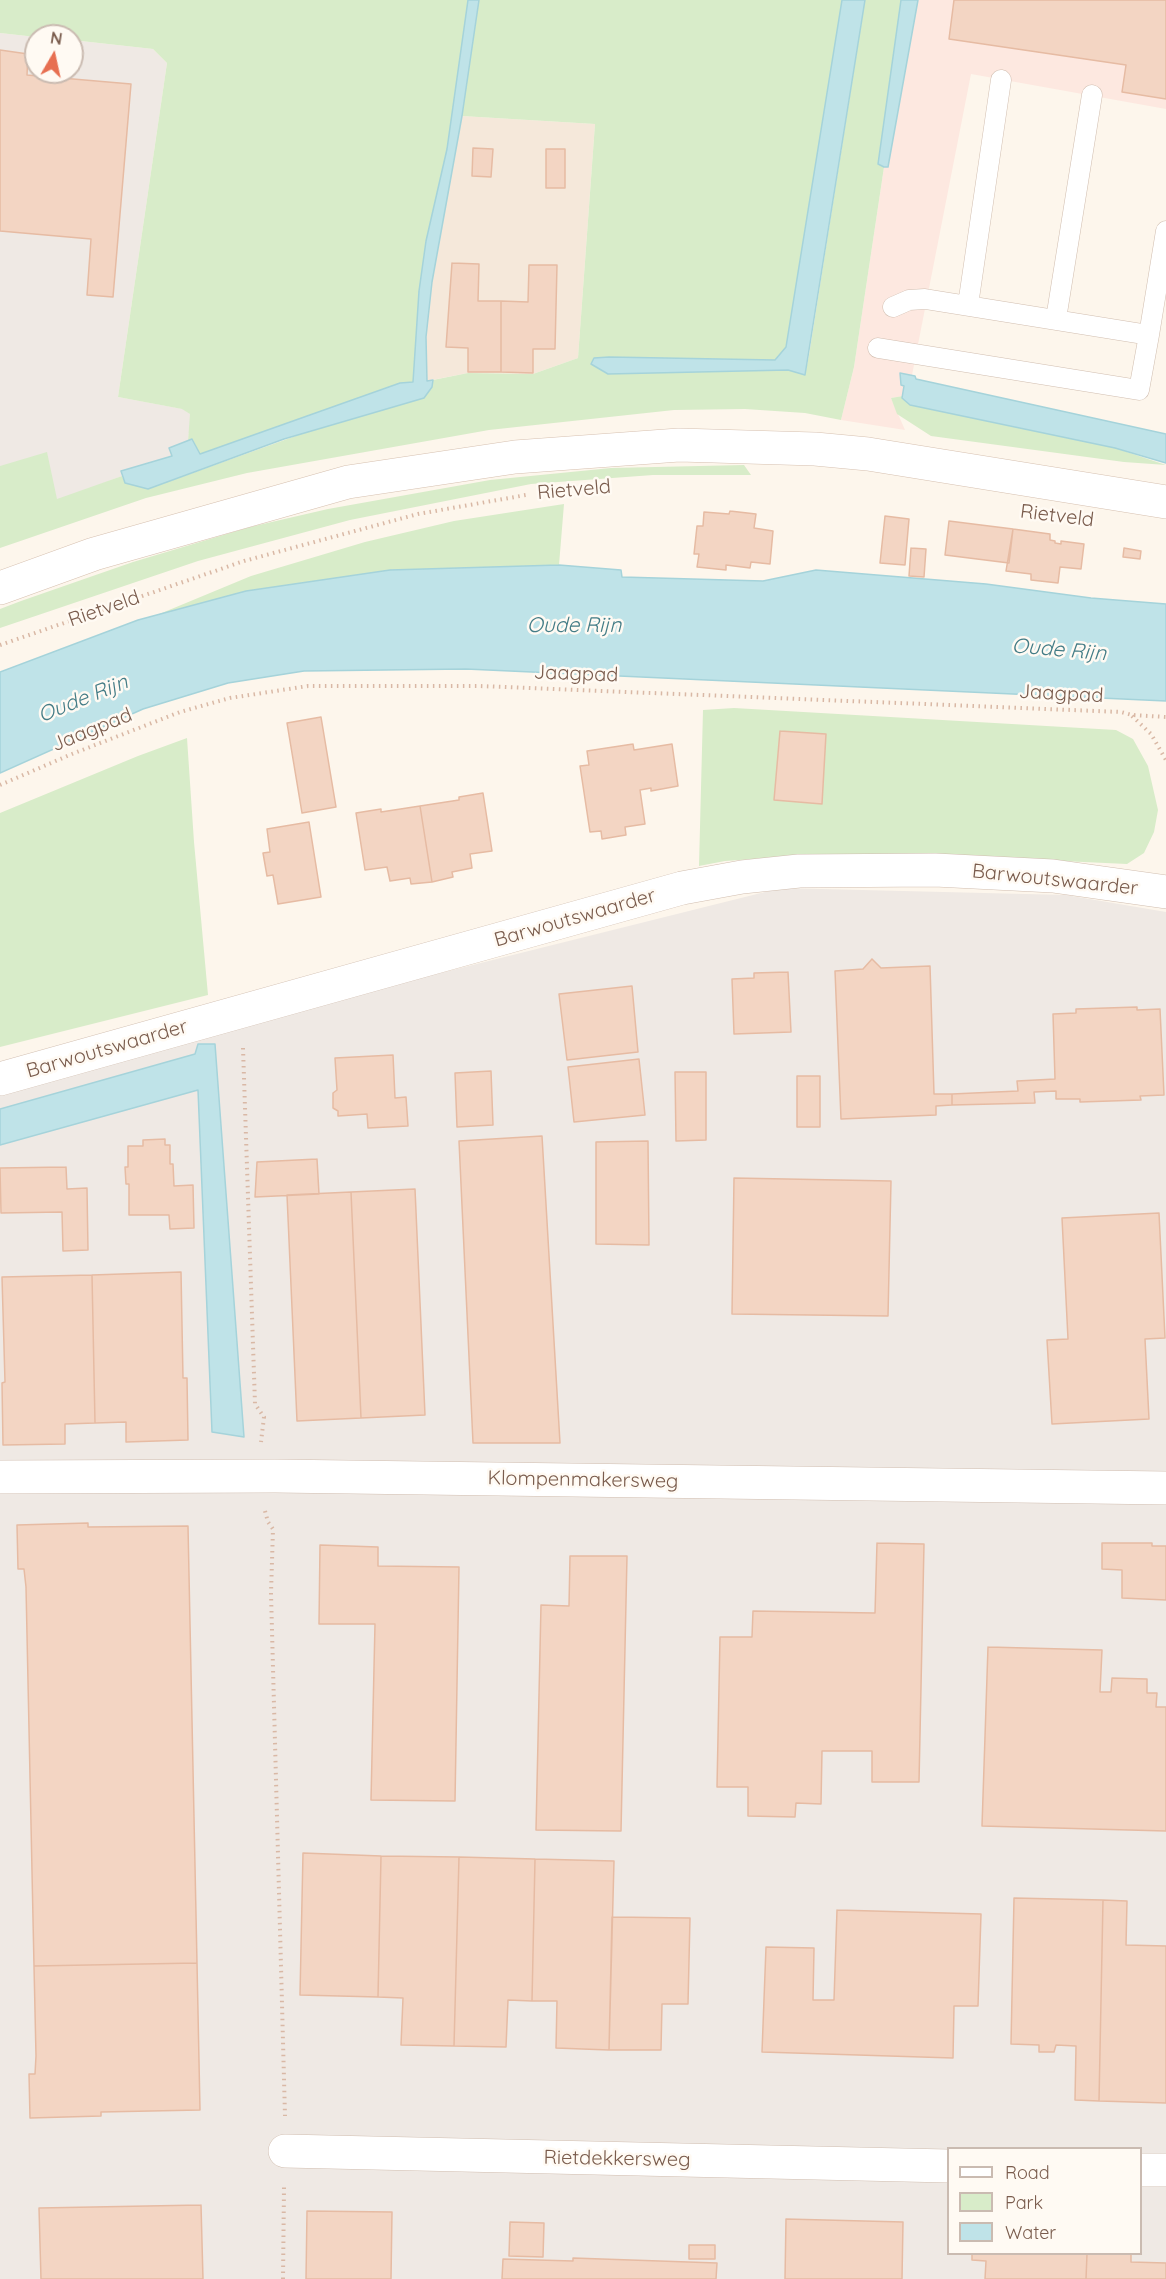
<!DOCTYPE html>
<html>
<head>
<meta charset="utf-8">
<style>
  body { margin:0 }
  #map { position:relative; width:1166px; height:2279px; overflow:hidden; background:#fdf6ec; font-family:Quicksand,sans-serif }
  canvas { display:block }
  .legend { position:absolute; left:947px; top:2147px; width:195px; height:108px; box-sizing:border-box; background:#fffaf3; border:2px solid #cabbb1; margin:0; padding:8px 10px; list-style:none; font-size:18px; color:#7a5c4d }
  .legend li { display:flex; align-items:center; gap:12px; height:30px }
  .legend b { width:30px; border:2px solid #cabbb1 }
  .north { position:absolute; left:24px; top:24px; width:60px; height:60px; box-sizing:border-box; background:#fffaf3; border:2px solid #cabbb1; border-radius:50%; rotate:9deg; font-size:16px; font-weight:700; line-height:24px; text-align:center; color:#7a5c4d }
  .north::after { content:''; display:block; margin:auto; width:21px; height:27px; background:#e76f51; clip-path:polygon(50% 0,100% 100%,50% 72%,0 100%) }
</style>
</head>
<body>
<div id="map">
<canvas width="1166" height="2279"></canvas>
<ul class="legend">
<li><b style="height:8px;background:#fff"></b>Road</li>
<li><b style="height:16px;background:#d8ecc9"></b>Park</li>
<li><b style="height:16px;background:#bfe3e8"></b>Water</li>
</ul>
<div class="north">N</div>
</div>
<script>
const g = document.querySelector('canvas').getContext('2d');
g.lineJoin = 'round';
function fill(path, color) { g.fillStyle = color; g.fill(path, 'evenodd'); }
const shape = rows => new Path2D(rows.map(r => 'M' + r).join(''));
function stroke(path, color, width, dash) { g.strokeStyle = color; g.lineWidth = width; g.lineCap = dash ? 'butt' : 'round'; g.setLineDash(dash || []); g.stroke(path); }
function label(font, color, halo, rows, align = 'center') {
  g.font = font + ' Quicksand,sans-serif'; g.lineWidth = 5; g.setLineDash([]); g.textBaseline = 'middle'; g.strokeStyle = halo; g.fillStyle = color; for (const [text, x, y, turn = 0] of rows) {
    g.save(); g.translate(x, y); g.rotate((+turn || 0) * Math.PI / 180); g.textAlign = isNaN(turn) ? turn : align; if (halo) g.strokeText(text, 0, 0); g.fillText(text, 0, 0); g.restore();
  }
}
const residential = shape([
  [462,116,595,124,578,358,533,374,468,373,427,381,426,337,432,282]
]);
const commercial = shape([
  [918,0,954,0,949,39,1126,65,1123,92,1166,99,1166,109,971,74,912,375,900,374,904,386,903,396,891,398,905,430,841,420,854,367,884,167,888,166]
]);
const industrial = shape([
  [0,33,36,37,36,72,72,72,72,40,153,49,167,63,118,397,183,409,191,414,188,441,170,448,173,456,121,471,122,476,78,493,0,518],
  [781,888,1066,895,1166,912,1166,2279,0,2279,0,1083],
  [948,2148,1140,2148,1140,2254,948,2254]
]);
const green = shape([
  [0,0,468,0,447,149,426,241,419,291,413,382,400,383,200,454,193,440,188,441,190,414,182,409,118,397,167,63,153,49,72,40,72,36,36,37,0,33],
  [479,0,842,0,787,347,775,360,609,357,788,370,805,375,809,355,865,0,901,0,878,164,884,167,854,367,841,420,805,413,745,409,674,410,489,430,247,473,146,498,0,548,0,466,47,452,57,499,122,476,125,483,148,489,432,387,433,380,468,373,533,374,578,358,595,124,462,116],
  [903,396,902,398,1115,448,1166,465,1124,462,931,436,897,414,891,398],
  [744,465,751,475,653,475,531,484,350,520,198,561,0,628,0,609,21,601,133,562,250,527,328,509,490,480,611,468],
  [564,504,559,565,390,570,246,591,157,615,251,576,365,542,454,521],
  [734,708,1116,730,1133,739,1148,766,1158,810,1154,832,1144,853,1127,864,1019,859,812,855,725,861,699,866,703,710],
  [187,738,194,842,208,995,0,1047,0,813,138,756]
]);
const water = shape([
  [468,0,479,0,462,116,432,282,426,337,427,381,433,380,432,387,424,398,284,439,148,489,125,483,121,471,172,456,169,448,192,439,200,454,400,383,413,382,419,291,426,241,447,149,468,0],
  [842,0,865,0,805,375,788,370,608,374,591,364,594,358,609,357,775,360,786,347,842,0],
  [901,0,918,0,888,167,884,167,878,164,901,0],
  [900,373,915,376,916,379,1166,434,1166,463,1115,448,910,405,902,398,904,386,901,385,900,373],
  [559,565,621,570,622,577,763,581,816,570,986,584,1091,598,1166,604,1166,701,466,669,304,671,228,683,143,709,0,773,0,672,138,620,246,591,390,570,559,565],
  [198,1044,215,1044,244,1437,212,1432,198,1090,0,1145,0,1109,195,1054,198,1044]
]);
const building = shape([
  [954,0,1166,0,1166,99,1122,92,1126,65,949,39,954,0],
  [0,50,28,54,27,75,131,84,113,297,87,295,91,239,0,231,0,50],
  [473,148,493,149,491,177,472,176,473,148],
  [546,149,565,149,565,188,546,188,546,149],
  [452,263,479,264,478,301,501,301,501,372,468,372,468,348,446,347,452,263],
  [529,265,557,265,555,349,533,349,533,373,501,372,501,301,528,302,529,265],
  [730,511,756,514,754,528,773,531,770,564,751,562,750,568,726,565,726,570,697,567,699,554,694,554,697,526,703,526,704,512,729,514,730,511],
  [885,516,909,519,905,565,880,563,885,516],
  [949,521,1013,529,1009,563,945,555,949,521],
  [1013,529,1050,534,1050,540,1055,541,1055,543,1061,544,1061,541,1084,544,1081,569,1060,567,1058,583,1031,580,1031,574,1006,571,1013,529],
  [911,548,926,549,924,577,909,576,911,548],
  [1124,548,1141,551,1140,559,1123,557,1124,548],
  [321,717,336,807,302,813,287,723,321,717],
  [780,731,826,734,822,804,774,800,780,731],
  [633,744,634,750,672,744,678,786,651,791,651,788,640,790,645,824,625,827,626,835,602,839,601,831,590,832,580,766,589,765,587,751,633,744],
  [483,793,492,851,470,854,472,868,452,872,453,877,432,882,420,806,459,800,459,797,483,793],
  [420,806,432,882,411,884,410,878,390,881,387,867,365,870,356,813,381,809,381,812,420,806],
  [309,822,321,897,278,904,273,875,267,876,263,853,270,852,267,829,309,822],
  [872,959,881,968,930,966,934,1094,952,1094,952,1105,936,1106,936,1115,841,1119,835,971,863,969,872,959],
  [788,972,791,1032,734,1034,732,979,754,978,754,973,788,972],
  [632,986,638,1052,567,1060,559,994,632,986],
  [1137,1007,1137,1010,1160,1009,1164,1095,1140,1096,1141,1100,1080,1102,1080,1099,1056,1099,1056,1091,1034,1092,1035,1103,952,1105,952,1094,1018,1091,1017,1081,1055,1079,1053,1014,1076,1013,1076,1009,1137,1007],
  [393,1055,395,1098,406,1097,408,1126,368,1128,367,1114,338,1116,338,1111,333,1108,333,1093,337,1090,335,1058,393,1055],
  [639,1059,645,1115,574,1122,568,1067,639,1059],
  [491,1071,493,1125,457,1127,455,1073,491,1071],
  [675,1072,706,1072,706,1140,676,1141,675,1072],
  [797,1076,820,1076,820,1127,797,1127,797,1076],
  [542,1136,560,1443,473,1443,459,1141,542,1136],
  [165,1139,165,1145,170,1145,170,1164,173,1164,174,1186,193,1185,194,1228,170,1229,169,1215,129,1215,129,1184,126,1184,125,1167,128,1167,128,1146,143,1146,143,1140,165,1139],
  [648,1141,649,1245,596,1244,596,1142,648,1141],
  [317,1159,319,1194,255,1197,257,1162,317,1159],
  [66,1167,67,1189,87,1188,88,1250,63,1251,62,1212,1,1213,0,1168,66,1167],
  [734,1178,891,1181,888,1316,732,1314,734,1178],
  [415,1189,425,1415,361,1418,351,1192,415,1189],
  [351,1192,361,1418,297,1421,287,1195,351,1192],
  [1159,1213,1165,1338,1145,1339,1149,1419,1052,1424,1047,1340,1068,1339,1062,1218,1159,1213],
  [181,1272,183,1378,187,1378,188,1440,126,1442,126,1422,95,1423,92,1275,181,1272],
  [92,1275,95,1423,65,1424,65,1444,3,1445,2,1383,5,1382,2,1277,92,1275],
  [88,1523,88,1527,188,1526,197,1963,34,1966,26,1587,24,1569,18,1569,17,1525,88,1523],
  [877,1543,924,1544,919,1782,872,1782,872,1751,822,1751,821,1804,796,1803,795,1817,748,1816,748,1787,717,1787,720,1637,752,1637,753,1611,875,1613,877,1543],
  [1102,1543,1152,1543,1152,1546,1166,1546,1166,1600,1122,1598,1122,1570,1102,1569,1102,1543],
  [320,1545,378,1547,378,1566,459,1567,455,1801,371,1800,375,1624,319,1624,320,1545],
  [570,1556,627,1556,621,1831,536,1830,541,1605,569,1606,570,1556],
  [988,1647,1102,1650,1100,1692,1111,1692,1112,1678,1147,1679,1147,1693,1157,1693,1156,1707,1166,1707,1166,1831,982,1826,988,1647],
  [303,1853,381,1856,378,1997,300,1995,303,1853],
  [381,1856,459,1857,454,2046,401,2045,403,1998,378,1997,381,1856],
  [459,1857,535,1859,532,2001,508,2000,506,2047,454,2046,459,1857],
  [535,1859,614,1861,609,2050,556,2048,557,2001,532,2001,535,1859],
  [1014,1898,1103,1900,1099,2101,1075,2100,1076,2046,1056,2045,1054,2052,1039,2052,1039,2045,1011,2044,1014,1898],
  [1103,1900,1127,1901,1126,1945,1166,1946,1166,2103,1099,2101,1103,1900],
  [837,1910,981,1914,978,2006,954,2006,953,2058,762,2052,766,1947,814,1948,813,2000,834,2000,837,1910],
  [612,1917,690,1918,688,2004,662,2004,661,2050,609,2050,612,1917],
  [197,1963,200,2110,101,2112,101,2116,30,2118,29,2074,35,2074,36,2056,34,1966,197,1963],
  [201,2205,203,2279,41,2279,39,2208,201,2205],
  [307,2211,392,2212,391,2279,306,2279,307,2211],
  [786,2219,903,2222,902,2279,785,2279,786,2219],
  [510,2222,544,2223,543,2257,509,2256,510,2222],
  [689,2245,715,2245,715,2259,689,2259,689,2245],
  [972,2254,1087,2254,1086,2279,985,2279,986,2261,972,2260,972,2254],
  [1087,2254,1131,2254,1131,2262,1166,2263,1166,2279,1086,2279,1087,2254],
  [573,2258,717,2263,716,2279,502,2279,503,2259,573,2261,573,2258]
]);
const path = shape([
  [0,645,244,561,418,514,526,495],
  [1132,716,1151,734,1166,760],
  [0,785,72,754,180,712,230,698,308,686,479,686,1121,712,1132,715,1166,717],
  [243,1048,255,1404,264,1417,261,1442],
  [265,1511,268,1522,273,1529,271,1593,285,2116],
  [283,2279,284,2187]
]);
const service = shape([
  [968,305,1001,80],
  [893,307,909,300,925,299,1149,335,1166,231],
  [1056,319,1092,95],
  [878,348,1139,390,1149,335]
]);
const minor = shape([
  [0,1477,275,1476,1166,1488],
  [285,2151,948,2166],
  [1140,2170,1166,2170]
]);
const tertiary = shape([
  [0,1079,682,888,742,877,799,871,935,870,1053,876,1166,892]
]);
const secondary = shape([
  [0,588,94,554,348,482,515,457,679,445,815,449,868,454,1166,502]
]);
const streetNames = [
  ["Rietveld",574,490,-5],
  ["Rietveld",1057,516,7],
  ["Rietveld",104,609,-19],
  ["Jaagpad",576,674,2],
  ["Jaagpad",1061,694,3],
  ["Jaagpad",92,730,-22],
  ["Barwoutswaarder",1055,880,6],
  ["Barwoutswaarder",575,918,-16],
  ["Barwoutswaarder",107,1049,-16],
  ["Klompenmakersweg",583,1480,1],
  ["Rietdekkersweg",617,2159,1]
];
const waterNames = [
  ["Oude Rijn",574,626],
  ["Oude Rijn",1059,650,5],
  ["Oude Rijn",83,699,-22]
];
fill(residential, '#f5e8da');
fill(commercial, '#fde8e0');
fill(industrial, '#efe9e4');
fill(green, '#d8ecc9');
fill(water, '#bfe3e8');
stroke(water, '#a5d3da', 1.5);
fill(building, '#f3d5c3');
stroke(building, '#e6bba3', 1.5);
stroke(service, '#d1beb0', 21);
stroke(minor, '#d1beb0', 34);
stroke(tertiary, '#d1beb0', 34);
stroke(secondary, '#d6c0b0', 34);
stroke(path, '#d9b8a5', 4, [1.5, 4.5]);
stroke(service, '#fff', 20);
stroke(minor, '#fff', 33);
stroke(tertiary, '#fff', 33);
stroke(secondary, '#fff', 33);
label('20px', '#7a5c4d', '#fffaf3', streetNames);
label('italic 21px', '#437c86', '#fffaf3', waterNames);
</script>
</body>
</html>
